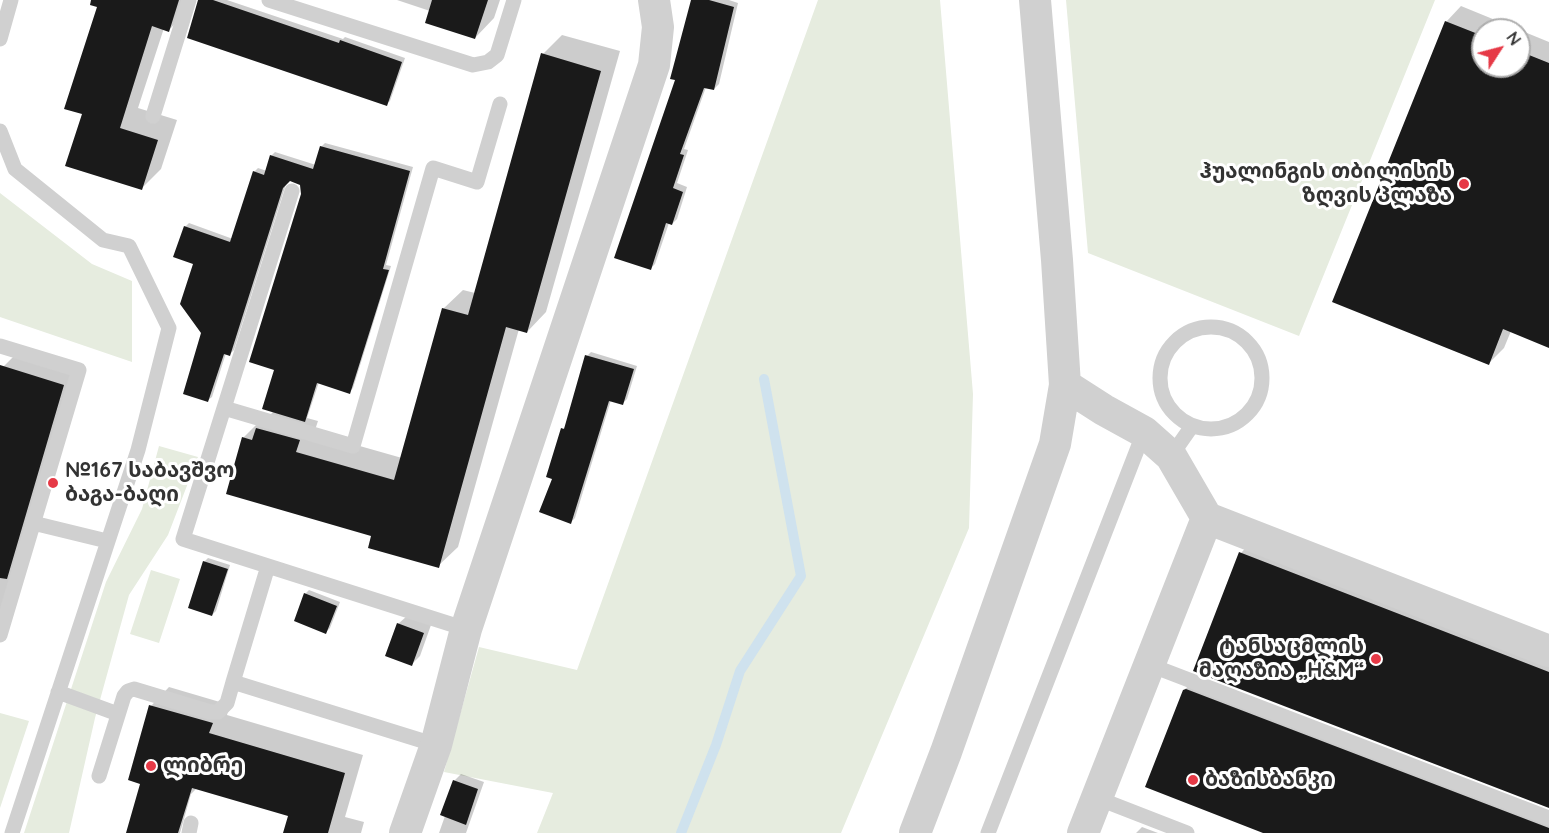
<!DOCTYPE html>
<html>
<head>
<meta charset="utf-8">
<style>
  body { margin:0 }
  #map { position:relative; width:1549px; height:833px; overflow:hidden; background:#fff; font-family:Quicksand,sans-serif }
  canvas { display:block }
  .north { position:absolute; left:1471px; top:18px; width:60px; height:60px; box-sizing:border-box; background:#fff; border:2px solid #adadad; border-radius:50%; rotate:54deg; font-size:16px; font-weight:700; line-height:24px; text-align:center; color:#333 }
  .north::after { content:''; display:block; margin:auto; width:21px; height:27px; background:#e63946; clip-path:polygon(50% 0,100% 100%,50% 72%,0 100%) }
</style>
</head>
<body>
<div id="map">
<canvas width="1549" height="833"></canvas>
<div class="north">N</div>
</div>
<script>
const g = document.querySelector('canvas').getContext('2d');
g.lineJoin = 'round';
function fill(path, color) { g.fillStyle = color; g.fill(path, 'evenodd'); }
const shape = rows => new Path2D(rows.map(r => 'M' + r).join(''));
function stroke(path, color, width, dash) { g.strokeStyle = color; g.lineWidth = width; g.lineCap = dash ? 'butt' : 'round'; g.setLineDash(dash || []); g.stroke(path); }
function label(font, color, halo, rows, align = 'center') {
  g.font = font + ' Quicksand,"Noto Sans Georgian",sans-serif'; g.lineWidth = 6; g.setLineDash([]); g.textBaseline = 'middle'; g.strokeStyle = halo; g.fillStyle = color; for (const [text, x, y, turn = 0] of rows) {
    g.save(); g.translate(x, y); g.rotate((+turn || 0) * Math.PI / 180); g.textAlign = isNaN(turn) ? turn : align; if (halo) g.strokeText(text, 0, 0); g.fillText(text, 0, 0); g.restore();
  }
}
const green = shape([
  [818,0,940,0,973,394,969,528,841,833,537,833,553,793,444,772,479,647,577,670],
  [1066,0,1435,0,1299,336,1088,253],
  [0,193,92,264,132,281,132,362,0,317],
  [159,446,198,457,168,535,129,595,95,718,69,833,24,833,106,582,142,509],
  [151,570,180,579,159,643,130,634],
  [0,713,29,721,0,808]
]);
const shadow = shape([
  [100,0,191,0,188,10,169,30,164,28,138,108,177,120,161,169,141,189,84,113],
  [199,0,227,0,343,39,345,37,405,58,390,101,386,104],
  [397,0,500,0,494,18,475,38,430,11],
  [692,0,729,0,738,3,719,84,714,89,706,87,684,149,688,150,677,183,687,187,677,219,672,224,669,223,655,264,650,269,677,79],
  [1461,6,1549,42,1549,346,1511,331,1504,348,1489,363,1446,22],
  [1483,30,1519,30,1519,66,1483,66],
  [562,35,620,51,546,312,527,332,519,329,458,547,438,566,373,535,243,438,263,418,266,419,274,411,276,369,303,194,301,184,290,180,286,184,234,350,230,354,226,353,212,397,208,400,195,263,185,227,189,223,233,239,254,172,258,168,267,171,271,156,275,152,316,165,321,147,325,143,413,167,386,265,391,266,353,388,349,392,319,382,307,418,318,421,314,433,402,458,443,309,463,290,475,293,543,54],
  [18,352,79,370,0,629,0,377,3,367],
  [591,352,637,366,627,399,623,403,611,400,575,518,571,522,554,478,563,429,567,425,587,356],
  [1253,540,1549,656,1549,806,1195,670,1241,553],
  [208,558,230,565,216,611,212,615,204,562],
  [309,590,340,602,330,628,326,632,305,594],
  [407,616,431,625,420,656,412,664,398,624],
  [1197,678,1549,812,1549,833,1267,833,1184,690],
  [169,687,230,705,227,715,363,755,345,817,364,822,361,833,284,833,289,815,197,788,191,794,180,833,128,833,142,783,151,706],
  [461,774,484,782,466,833,439,833,445,816,454,781],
  [1142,827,1158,833,1136,833]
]);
const stream = shape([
  [681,833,716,745,740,671,801,576,764,379]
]);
const building = shape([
  [91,0,179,0,169,32,152,26,120,128,158,140,142,190,65,166,82,114,64,109,97,7,90,5],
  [198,0,213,0,339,43,340,40,402,62,387,106,187,38],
  [432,0,488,0,475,39,425,23],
  [691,0,709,0,734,7,714,90,704,88,680,154,684,155,673,188,683,192,672,225,666,223,651,270,614,258,675,80,670,79],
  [1445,21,1483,36,1483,66,1519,66,1519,51,1549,63,1549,348,1503,329,1489,365,1332,302],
  [541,53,601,71,527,333,506,327,439,568,368,548,371,536,226,494,242,437,252,440,256,428,300,440,296,452,394,480,442,308,468,315],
  [320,146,410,171,383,269,389,270,350,394,317,383,305,422,262,409,274,370,249,362,301,194,300,185,290,181,283,188,230,356,224,354,208,402,183,394,201,333,180,304,193,264,173,257,184,226,230,242,253,171,264,175,270,155,313,169],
  [585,355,634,369,623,405,609,401,571,524,539,512,552,479,546,477,561,428,564,429],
  [0,365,64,385,7,579,0,578],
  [1239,552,1549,672,1549,808,1193,671],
  [203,561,228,569,212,616,188,608],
  [304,593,337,606,326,634,294,621],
  [397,623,424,633,412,666,385,656],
  [1186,689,1549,828,1549,833,1263,833,1145,787,1183,690],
  [149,705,213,723,209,733,345,773,328,833,283,833,288,816,192,788,178,833,126,833,140,784,128,780],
  [453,780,478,789,466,825,440,815]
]);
const lane = shape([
  [269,0,473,65,488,62,497,55,514,0],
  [0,39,11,0],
  [153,116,189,0],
  [0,131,15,169,103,240,129,246,169,328,138,450,12,833],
  [292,191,224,408,353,446,433,168,477,182,500,104],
  '1160 378a51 51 0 1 1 102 0a51 51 0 1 1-102 0Z',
  [0,346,79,370,0,635],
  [224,408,183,539,466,629],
  [1171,456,1192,426],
  [33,523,107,541],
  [268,566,233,682,436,745],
  [1150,665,1549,818],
  [58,692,118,714],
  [99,776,124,696,128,691,134,689,210,712,218,712,227,703,233,682],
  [1097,798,1187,833],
  [189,833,191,823],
  [988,833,1144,432]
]);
const street = shape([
  [1065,385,1104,410,1144,432,1171,456,1207,518,1549,651],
  [405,833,436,745,466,629,654,65,658,27,654,0],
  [915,833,946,752,1055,444,1065,385,1057,260,1035,0],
  [1083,833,1207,518]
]);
const markers = [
  [1464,184,6,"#e63946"],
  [53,483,6,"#e63946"],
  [1376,659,6,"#e63946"],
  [151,766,6,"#e63946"],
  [1193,780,6,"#e63946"]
];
const poiNames = [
  ["ჰუალინგის თბილისის",1452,172,"right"],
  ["ზღვის პლაზა",1452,196,"right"],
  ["№167 საბავშვო",65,471],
  ["ბაგა-ბაღი",65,495],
  ["ტანსაცმლის",1364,647,"right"],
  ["მაღაზია „H&M“",1364,671,"right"],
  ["ლიბრე",163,766],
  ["ბაზისბანკი",1205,780]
];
fill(green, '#e6ecdf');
fill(shadow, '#0003');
stroke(stream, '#cfe2ee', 10);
fill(building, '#1a1a1a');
stroke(lane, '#d0d0d0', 15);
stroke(street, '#d0d0d0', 32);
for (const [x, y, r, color] of markers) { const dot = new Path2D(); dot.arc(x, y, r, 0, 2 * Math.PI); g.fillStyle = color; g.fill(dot); stroke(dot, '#fff', 2); }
label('bold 21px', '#333', '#fff', poiNames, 'left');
</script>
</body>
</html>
